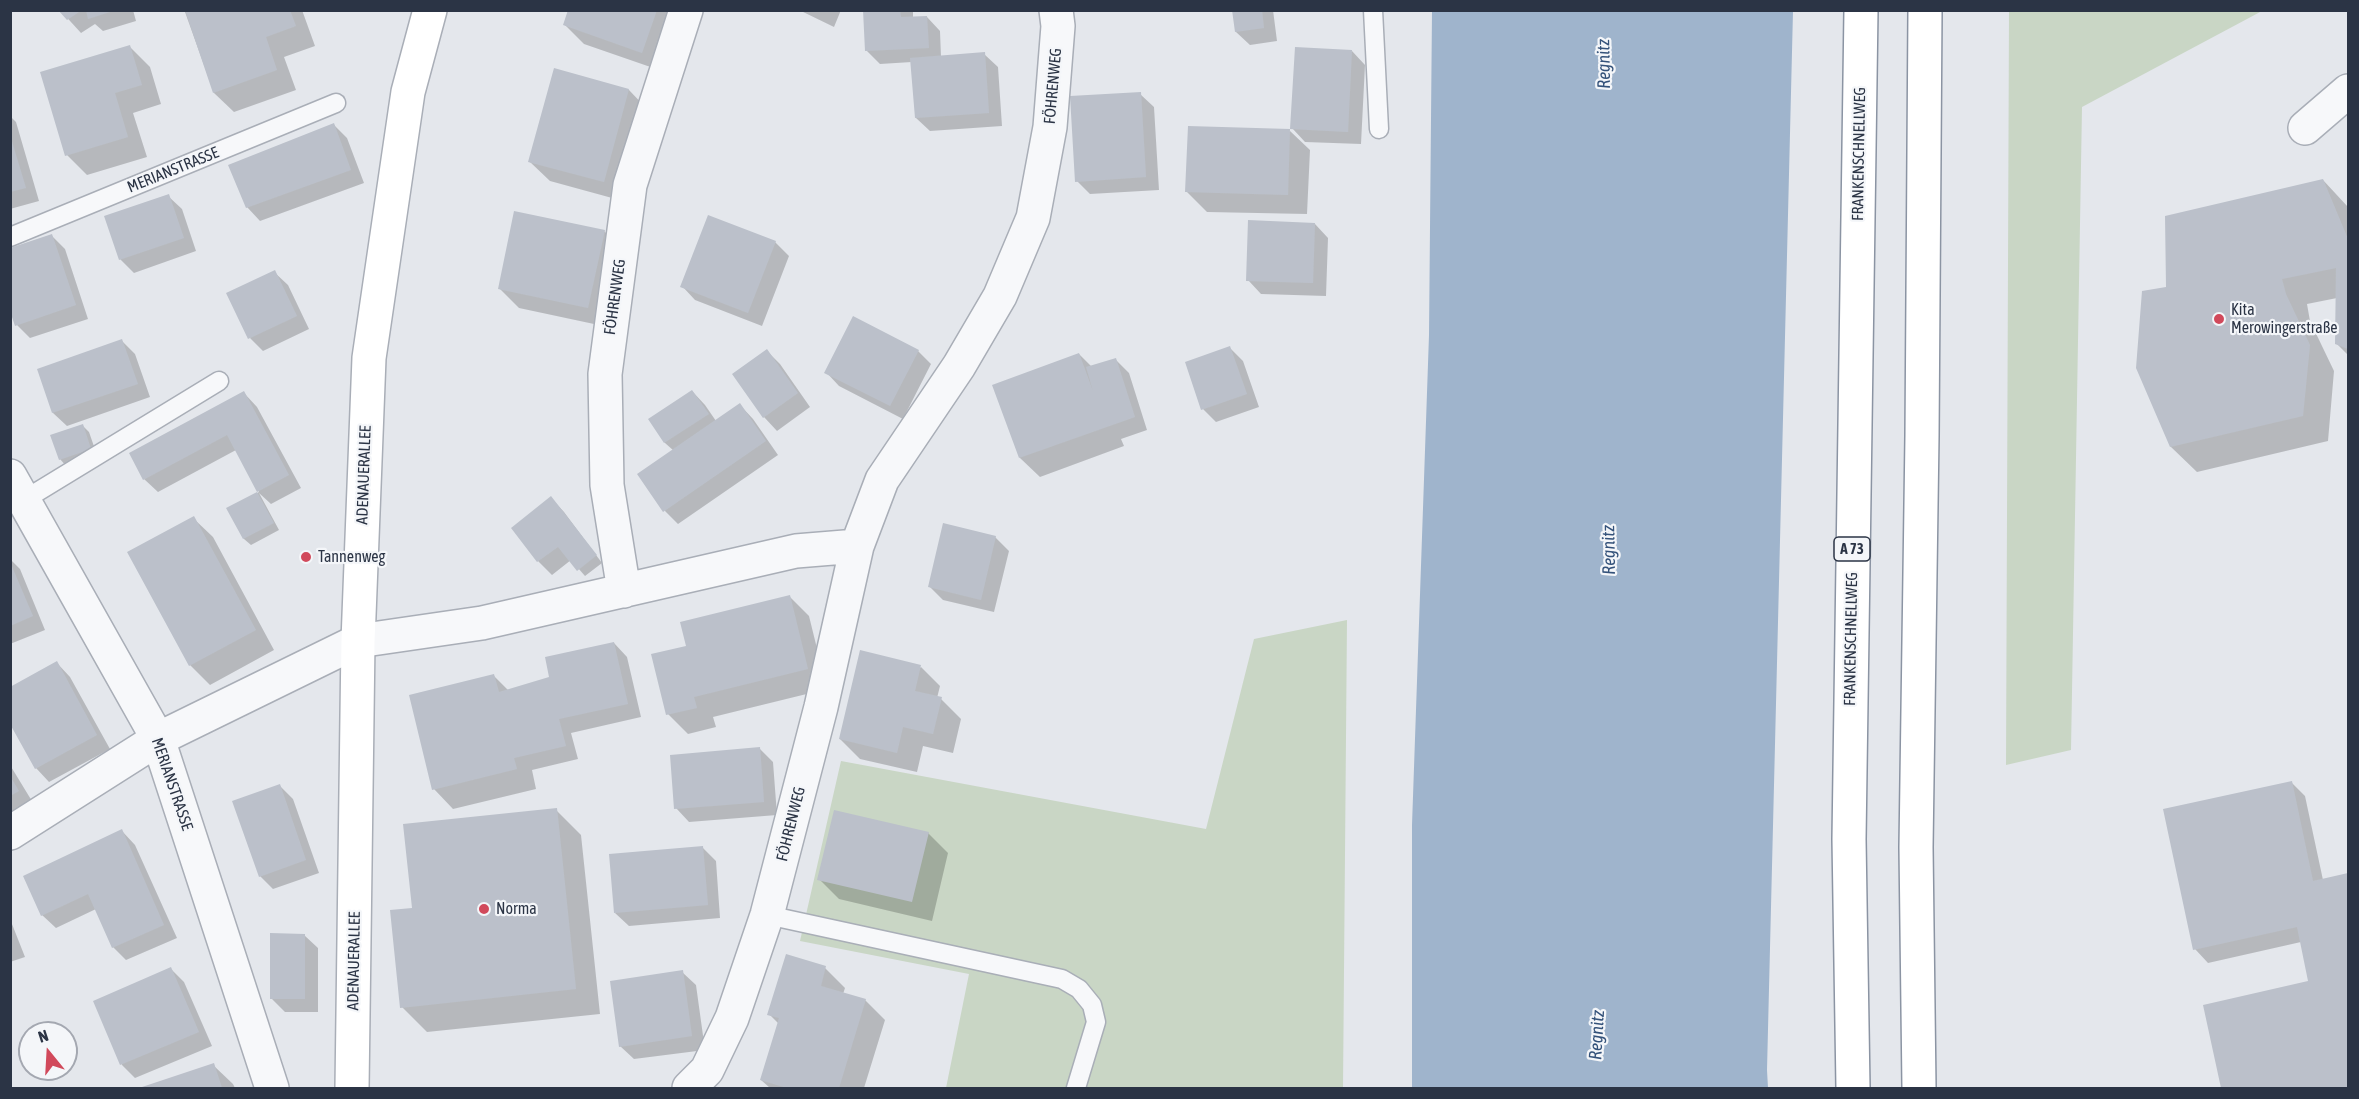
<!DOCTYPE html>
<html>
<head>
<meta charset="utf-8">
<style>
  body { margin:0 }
  #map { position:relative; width:2359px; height:1099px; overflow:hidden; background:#e4e7ec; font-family:"Asap Condensed",sans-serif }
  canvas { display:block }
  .frame { position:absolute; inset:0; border:12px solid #2b3445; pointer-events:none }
  .north { position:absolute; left:18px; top:1021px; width:60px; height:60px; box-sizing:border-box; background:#f4f6f9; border:2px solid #a4a8b1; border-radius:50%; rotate:342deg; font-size:16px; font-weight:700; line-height:24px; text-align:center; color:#2b3445 }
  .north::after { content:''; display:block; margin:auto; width:21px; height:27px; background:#d1495b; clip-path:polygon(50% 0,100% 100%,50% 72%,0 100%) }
</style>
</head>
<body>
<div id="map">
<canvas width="2359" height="1099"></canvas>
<div class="frame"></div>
<div class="north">N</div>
</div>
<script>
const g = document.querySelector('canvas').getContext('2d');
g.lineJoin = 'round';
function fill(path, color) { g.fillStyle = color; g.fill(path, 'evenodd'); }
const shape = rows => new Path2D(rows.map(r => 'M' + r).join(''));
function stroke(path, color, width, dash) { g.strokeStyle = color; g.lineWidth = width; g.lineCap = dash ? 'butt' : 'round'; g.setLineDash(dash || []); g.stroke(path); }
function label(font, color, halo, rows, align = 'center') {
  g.font = font + ' "Asap Condensed",sans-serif'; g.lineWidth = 4.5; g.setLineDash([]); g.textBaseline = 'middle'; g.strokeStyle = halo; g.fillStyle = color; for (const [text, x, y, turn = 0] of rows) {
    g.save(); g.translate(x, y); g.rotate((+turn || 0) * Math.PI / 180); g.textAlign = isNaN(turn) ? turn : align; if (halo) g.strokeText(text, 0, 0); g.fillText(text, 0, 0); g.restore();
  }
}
const green = shape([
  [2009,11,2262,11,2082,107,2071,750,2006,765],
  [1347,620,1343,1088,946,1088,969,974,800,941,841,761,1206,829,1254,639]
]);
const water = shape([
  [1432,11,1793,11,1767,1070,1768,1088,1412,1088,1412,825,1429,335]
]);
const shadow = shape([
  [60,10,133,10,136,21,103,31,95,24,81,33],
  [189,10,302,10,315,46,284,57,296,90,234,112,214,93,185,12],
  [569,10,684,10,662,71,584,44,564,24],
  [799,10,841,10,834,27],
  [865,10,913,10,913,18,927,17,940,31,941,57,984,54,998,67,1002,126,930,131,916,118,912,62,880,64,866,50],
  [1234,10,1273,10,1277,41,1250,45,1236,32],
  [130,47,150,67,161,104,133,113,147,157,87,175,67,155,42,73],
  [1352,51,1365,65,1361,144,1305,142,1292,128],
  [555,70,629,90,648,110,623,201,550,181,530,162],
  [1140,94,1154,107,1159,190,1090,194,1077,181],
  [10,116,16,122,39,201,10,209],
  [334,125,347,138,364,183,260,221,247,207],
  [1290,131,1310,150,1307,214,1207,212,1187,192],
  [2323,180,2348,207,2348,355,2336,343,2337,298,2307,304,2310,321,2334,371,2328,441,2197,472,2171,447,2167,289],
  [168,196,182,209,196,251,134,273,120,259],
  [1315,224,1328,238,1326,296,1261,294,1248,280],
  [604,231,624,251,608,327,519,308,499,288],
  [52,236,65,249,88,319,30,338,17,325],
  [775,242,789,256,762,326,695,300,682,286],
  [274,272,288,285,309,329,263,351,250,338],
  [122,341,135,354,150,397,67,426,53,413,39,370],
  [1230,348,1243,361,1259,407,1216,422,1203,409],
  [767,351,780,364,810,407,777,431,764,417,734,374],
  [918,351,931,364,903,419,839,386,826,372],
  [1079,354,1092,367,1115,359,1129,373,1147,430,1121,439,1124,446,1040,477,1020,458,994,386],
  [692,391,705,405,716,421,740,405,753,419,778,455,678,524,665,511,674,451,665,443,650,419],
  [244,393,257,407,301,488,271,504,259,493,279,530,251,545,244,539,228,508,259,492,236,450,158,492,144,479],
  [82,425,89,432,97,455,66,466,60,459],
  [551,498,564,512,602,563,585,576,571,560,552,575,538,561,513,528],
  [193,518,213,537,274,650,210,685,190,665],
  [995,537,1009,551,994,612,943,600,930,587],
  [10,559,20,569,45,630,10,644],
  [790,597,809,616,827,689,713,717,716,727,688,734,668,714,688,647],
  [614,643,627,657,641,717,571,733,578,759,532,770,536,789,453,809,434,789,494,676,508,690,550,678],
  [57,663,70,677,110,749,49,782,36,768],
  [921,667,940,686,937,698,941,699,961,719,953,753,923,746,917,772,860,759,840,739],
  [760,749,773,762,777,815,689,822,676,808],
  [10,765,38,811,10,827],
  [2291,782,2305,796,2323,880,2348,875,2348,1088,2223,1088,2205,1006,2310,983,2301,942,2208,963,2195,949],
  [280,786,293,799,319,873,273,889,260,876],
  [556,810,581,835,600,1014,427,1032,402,1007],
  [122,831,135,845,177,938,126,960,113,947,96,909,56,928,42,915],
  [928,833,948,853,932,921,839,899,819,879],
  [702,847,716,861,720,918,629,926,615,913],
  [10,919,25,957,10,962],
  [304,935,318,948,318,1012,285,1012,272,999],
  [825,968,845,988,843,994,865,1000,885,1020,864,1088,770,1088,761,1080,779,1024,769,1014],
  [171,969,184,982,212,1046,135,1078,122,1065,95,1001],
  [682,972,696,985,705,1050,634,1059,620,1046],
  [213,1065,233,1084,235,1088,143,1088]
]);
const building = shape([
  [58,10,82,10,67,20],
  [86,10,113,10,113,11,88,19],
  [185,10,290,10,296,26,266,37,277,70,213,93],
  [568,10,657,10,642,53,563,25],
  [863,10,900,10,901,17,927,16,929,48,865,51],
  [1232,10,1262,10,1264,28,1235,32],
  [130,45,142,85,115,93,128,137,65,156,40,72],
  [1295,47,1352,50,1348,132,1290,129],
  [985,52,989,113,915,118,910,58],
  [554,68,629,89,604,182,528,162],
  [1141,92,1146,177,1075,182,1070,96],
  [334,123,351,170,246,208,228,165],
  [1188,126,1290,129,1288,195,1185,192],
  [10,135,26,188,10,192],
  [2323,179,2348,239,2348,349,2335,344,2336,268,2282,279,2286,294,2310,345,2303,416,2170,447,2136,368,2142,291,2166,287,2165,216],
  [169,194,184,238,119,260,104,216],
  [514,211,605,230,588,308,498,289],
  [708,215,776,241,748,313,680,287],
  [1248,220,1315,223,1313,283,1246,281],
  [52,234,76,305,15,326,10,311,10,248],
  [275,270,297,316,248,339,226,293],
  [853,316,919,350,890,406,824,373],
  [122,339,138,384,52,413,37,369],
  [1230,346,1247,394,1201,410,1185,362],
  [767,349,798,393,763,418,732,374],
  [1079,353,1093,391,1086,367,1116,358,1135,417,1019,458,992,385],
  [692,390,709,414,664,443,648,419],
  [244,391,289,475,257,492,227,435,143,480,129,453],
  [740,403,766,441,663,512,637,474],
  [83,424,91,449,59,460,50,435],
  [257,492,274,523,243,539,226,508],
  [551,496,597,555,577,571,558,547,537,562,511,528],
  [194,516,256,630,189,666,127,552],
  [943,523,996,536,981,600,928,587],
  [10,562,33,616,10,626],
  [790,595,808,669,694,697,697,708,666,715,651,654,686,646,680,622],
  [614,642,628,704,559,719,566,746,514,758,517,769,432,790,409,695,494,674,499,692,549,677,545,657],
  [860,650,921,665,915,691,942,697,933,734,903,727,897,753,839,739],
  [57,661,97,735,35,769,10,724,10,687],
  [760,747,764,802,674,809,670,755],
  [10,776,19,791,10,796],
  [2292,781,2313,881,2348,873,2348,1088,2221,1088,2203,1005,2308,981,2297,927,2193,950,2163,809],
  [280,784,306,860,259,877,232,801],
  [557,808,576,989,400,1008,390,910,412,908,403,824],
  [834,810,929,832,912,902,817,880],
  [122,829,164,925,112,948,88,894,41,916,23,876],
  [703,846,708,905,614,913,609,854],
  [270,933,305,934,305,999,270,999],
  [786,954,826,966,821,986,866,999,839,1088,787,1088,760,1080,779,1018,767,1015],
  [171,967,199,1032,120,1065,93,1001],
  [683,970,692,1036,619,1047,610,981],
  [214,1063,222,1088,139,1088]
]);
const service = shape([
  [1373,10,1379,129],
  [10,237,336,103],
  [24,500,219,381],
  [767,915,1062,979,1079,989,1092,1005,1096,1022,1076,1088]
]);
const minor = shape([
  [2305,128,2348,91],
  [10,476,158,739,272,1088],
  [857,546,882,480,959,366,1000,296,1033,218,1050,127,1058,26,1056,10],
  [624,591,607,485,605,374,630,185,686,10],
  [10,833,158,739,358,641,482,623,796,551,857,546,821,707,767,915,732,1018,707,1070,689,1088]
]);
const secondary = shape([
  [352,1088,358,641,369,358,408,92,430,10]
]);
const motorway = shape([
  [1853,1088,1849,839,1861,10],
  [1919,1088,1916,847,1922,436,1925,10]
]);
const markers = [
  [2219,319,6,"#d1495b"],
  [306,557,6,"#d1495b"],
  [484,909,6,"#d1495b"]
];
const shields = [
  [1852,549,36]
];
const shieldNames = [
  ["A 73",1852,549]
];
const streetNames = [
  ["FÖHRENWEG",1053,86,-85],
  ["FRANKENSCHNELLWEG",1859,154,-89],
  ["MERIANSTRASSE",173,170,-22],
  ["FÖHRENWEG",615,297,-82],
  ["ADENAUERALLEE",364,475,-88],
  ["FRANKENSCHNELLWEG",1851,639,-89],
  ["MERIANSTRASSE",172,784,71],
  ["FÖHRENWEG",791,824,-76],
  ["ADENAUERALLEE",354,961,-89]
];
const poiNames = [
  ["Kita",2231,310],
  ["Merowingerstraße",2231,328],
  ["Tannenweg",318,557],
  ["Norma",496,909]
];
const waterNames = [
  ["Regnitz",1604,64,-91],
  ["Regnitz",1609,550,-91],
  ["Regnitz",1597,1035,-87]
];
fill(green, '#c9d6c5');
fill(water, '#9fb4cc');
fill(shadow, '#0003');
fill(building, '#bbc0ca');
stroke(service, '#a9aeb7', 21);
stroke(minor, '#a9aeb7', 36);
stroke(secondary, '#a9aeb7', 36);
stroke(motorway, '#8b94a3', 36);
stroke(service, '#f7f8fa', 18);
stroke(minor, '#f7f8fa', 33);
stroke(secondary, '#fff', 33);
stroke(motorway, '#fff', 33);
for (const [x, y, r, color] of markers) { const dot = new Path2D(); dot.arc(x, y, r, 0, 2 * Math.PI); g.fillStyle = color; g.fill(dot); stroke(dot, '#f4f6f9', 2); }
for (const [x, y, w] of shields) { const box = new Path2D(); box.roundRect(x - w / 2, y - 12, w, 24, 4.5); g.fillStyle = '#f4f6f9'; g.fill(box); stroke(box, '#2b3445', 1.5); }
label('bold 15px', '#2b3445', null, shieldNames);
label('16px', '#2b3445', '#f4f6f9', streetNames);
label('16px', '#2b3445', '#f4f6f9', poiNames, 'left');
label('italic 18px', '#34527a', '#f4f6f9', waterNames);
</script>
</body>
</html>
